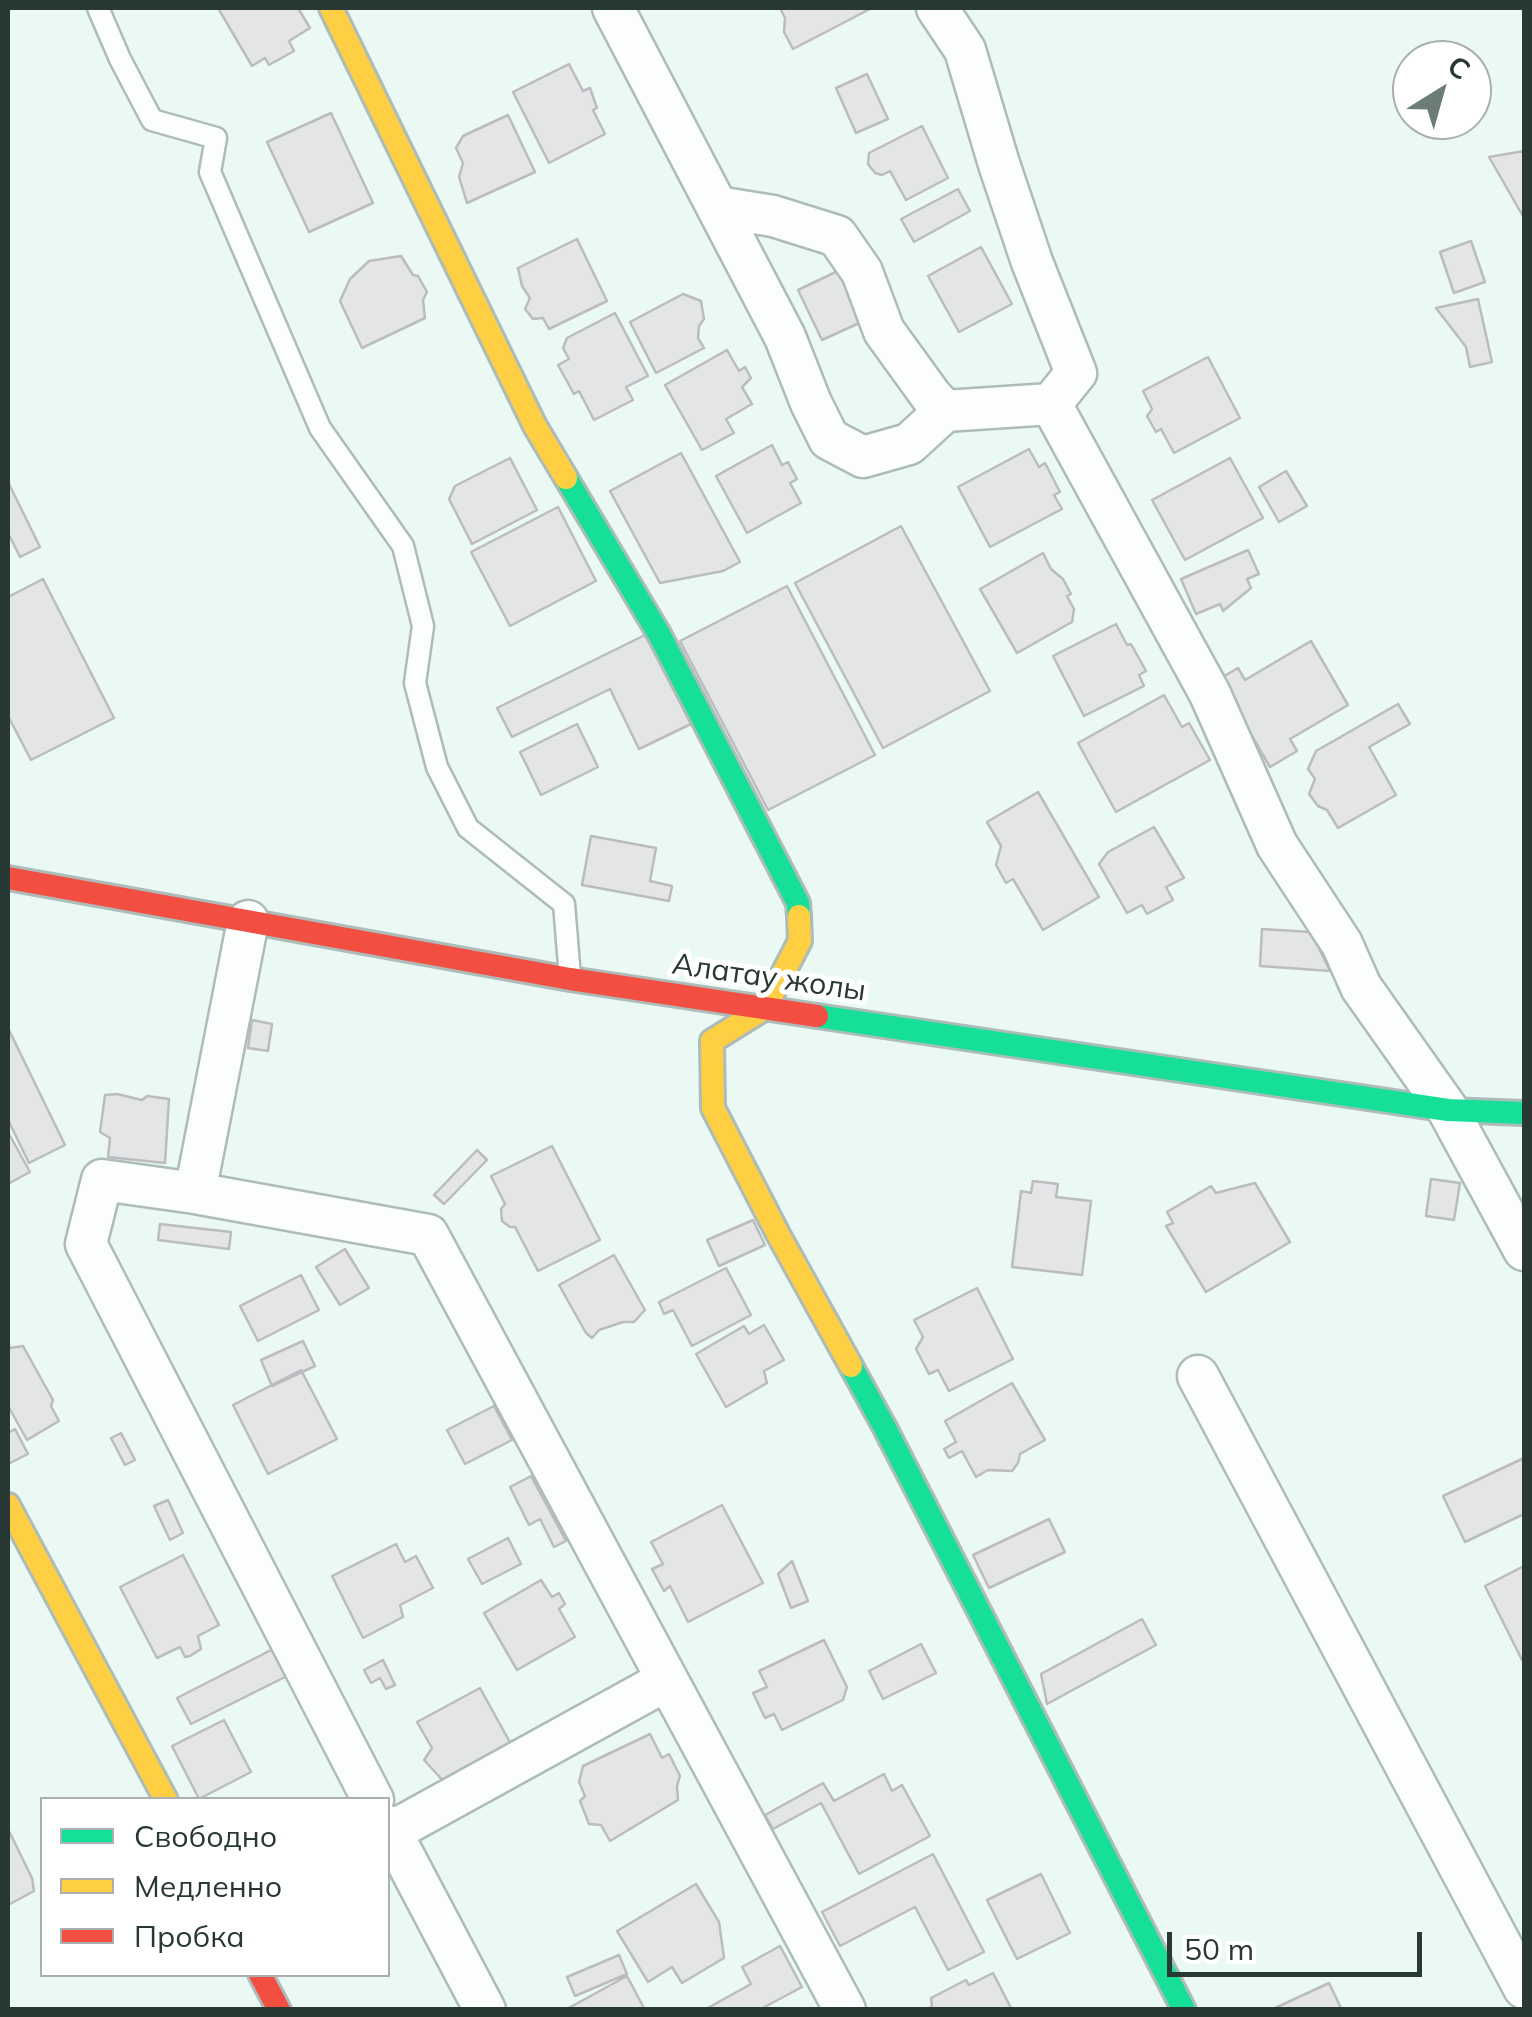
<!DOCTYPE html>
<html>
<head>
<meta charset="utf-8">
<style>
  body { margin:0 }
  #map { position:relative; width:1532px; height:2017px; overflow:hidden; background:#ebf9f5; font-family:Mulish,sans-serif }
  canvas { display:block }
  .frame { position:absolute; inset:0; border:10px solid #283935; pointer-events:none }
  .legend { position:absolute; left:40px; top:1797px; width:350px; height:180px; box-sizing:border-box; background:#fff; border:2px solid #a9b0ae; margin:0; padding:12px 18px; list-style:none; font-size:30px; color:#283935 }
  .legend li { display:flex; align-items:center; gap:20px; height:50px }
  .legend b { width:50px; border:2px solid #a9b0ae }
  .north { position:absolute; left:1392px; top:40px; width:100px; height:100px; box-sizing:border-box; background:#fff; border:2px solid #a9b0ae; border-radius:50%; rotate:37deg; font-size:28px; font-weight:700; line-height:40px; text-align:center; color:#283935 }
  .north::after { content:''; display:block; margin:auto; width:35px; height:45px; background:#6c7c78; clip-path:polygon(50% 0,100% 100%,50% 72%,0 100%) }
  .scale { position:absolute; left:1167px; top:1932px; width:255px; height:45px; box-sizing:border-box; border:5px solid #283935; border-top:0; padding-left:12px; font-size:30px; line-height:35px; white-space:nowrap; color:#283935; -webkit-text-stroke:8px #fff; paint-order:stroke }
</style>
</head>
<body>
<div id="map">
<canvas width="1532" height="2017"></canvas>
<div class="frame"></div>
<ul class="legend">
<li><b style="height:12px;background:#16e098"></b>Свободно</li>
<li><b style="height:12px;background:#ffcf43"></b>Медленно</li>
<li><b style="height:12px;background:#f24e42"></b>Пробка</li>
</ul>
<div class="north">С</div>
<div class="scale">50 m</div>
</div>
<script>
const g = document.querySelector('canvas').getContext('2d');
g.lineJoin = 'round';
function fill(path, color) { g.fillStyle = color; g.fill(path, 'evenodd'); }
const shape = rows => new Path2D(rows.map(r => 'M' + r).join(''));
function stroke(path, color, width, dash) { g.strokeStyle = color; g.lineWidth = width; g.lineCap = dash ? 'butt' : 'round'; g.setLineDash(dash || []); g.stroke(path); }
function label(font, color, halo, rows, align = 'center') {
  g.font = font + ' Mulish,sans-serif'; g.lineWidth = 10; g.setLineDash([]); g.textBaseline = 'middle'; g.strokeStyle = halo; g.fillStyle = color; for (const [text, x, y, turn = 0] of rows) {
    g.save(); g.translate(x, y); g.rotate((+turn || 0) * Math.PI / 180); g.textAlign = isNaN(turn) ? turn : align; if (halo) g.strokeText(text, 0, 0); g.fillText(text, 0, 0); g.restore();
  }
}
const building = shape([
  [218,8,298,8,310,28,289,41,294,51,269,65,265,58,252,66,218,8],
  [780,8,869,8,870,9,793,49,784,32,785,18,780,8],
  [569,64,583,91,590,88,597,108,593,110,605,134,549,163,513,92,569,64],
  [867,74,888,119,856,133,836,88,867,74],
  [331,113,373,203,309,232,267,142,331,113],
  [508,115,535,172,467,203,459,177,463,163,456,148,463,136,508,115],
  [922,126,948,178,906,200,890,171,882,175,875,173,868,164,869,153,922,126],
  [1524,151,1524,218,1489,157,1524,151],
  [958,189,970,211,914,242,901,219,958,189],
  [577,239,607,301,549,329,543,318,533,319,525,309,530,298,522,286,518,268,577,239],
  [1471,241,1485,282,1454,293,1440,252,1471,241],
  [981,247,1012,304,959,332,928,276,981,247],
  [401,256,413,275,418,276,427,292,423,300,425,318,362,348,340,301,350,279,369,261,401,256],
  [842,269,866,320,822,340,798,290,842,269],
  [683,294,701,301,704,319,699,326,698,338,704,348,656,373,630,322,683,294],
  [1478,299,1492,362,1470,367,1466,347,1436,308,1478,299],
  [615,313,648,376,626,387,633,400,594,420,579,391,574,394,558,365,569,359,563,348,567,338,615,313],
  [727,350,739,371,745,367,751,378,742,387,752,404,726,419,734,433,702,450,665,385,727,350],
  [1208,357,1240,418,1174,453,1161,429,1156,432,1147,416,1152,409,1143,391,1208,357],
  [772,445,782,465,788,462,797,479,790,483,801,503,747,533,716,476,772,445],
  [1029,449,1039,467,1045,463,1060,492,1054,495,1062,509,990,547,958,487,1029,449],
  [681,453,740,562,723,571,660,583,610,491,681,453],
  [510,458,537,510,472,544,449,499,455,486,510,458],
  [1230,458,1263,518,1185,560,1152,500,1230,458],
  [1286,471,1307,506,1279,522,1259,487,1286,471],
  [8,482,40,547,20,557,8,533,8,482],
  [558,507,596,581,510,626,471,552,558,507],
  [901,526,990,691,883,748,795,583,901,526],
  [1248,550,1259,574,1247,579,1251,588,1223,611,1220,604,1196,614,1181,579,1248,550],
  [1043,553,1051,569,1063,579,1071,594,1067,596,1074,609,1072,622,1017,653,980,589,1043,553],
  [43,579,114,718,31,760,8,716,8,597,43,579],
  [787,586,875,755,768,810,680,641,787,586],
  [1116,624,1127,645,1131,644,1146,671,1139,675,1144,686,1084,716,1053,656,1116,624],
  [647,634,691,724,639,749,610,689,512,737,497,708,647,634],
  [1311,641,1348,705,1290,739,1297,751,1270,767,1219,679,1238,668,1245,680,1311,641],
  [1164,695,1182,727,1189,723,1210,760,1116,812,1078,743,1164,695],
  [1398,704,1410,724,1369,747,1396,795,1338,828,1327,810,1318,806,1309,794,1315,779,1308,769,1316,751,1398,704],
  [577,724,598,767,541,795,520,752,577,724],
  [1038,792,1099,897,1043,930,1013,879,1006,883,996,865,1001,846,987,822,1038,792],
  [1154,827,1184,878,1166,887,1173,900,1147,914,1142,905,1127,913,1099,864,1108,852,1154,827],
  [591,836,656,848,650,881,672,886,669,901,582,885,591,836],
  [1262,929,1311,932,1330,971,1260,966,1262,929],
  [252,1020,272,1024,268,1051,248,1048,252,1020],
  [8,1028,65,1145,29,1163,8,1120,8,1028],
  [117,1094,142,1100,147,1096,169,1099,165,1163,108,1157,110,1138,100,1132,105,1095,117,1094],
  [8,1132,30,1172,8,1184,8,1132],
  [552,1146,600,1240,538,1271,515,1227,510,1227,502,1221,501,1209,505,1204,491,1176,552,1146],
  [477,1150,487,1160,444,1204,434,1195,477,1150],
  [1431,1179,1460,1183,1454,1220,1426,1216,1431,1179],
  [1033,1181,1058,1184,1056,1197,1091,1201,1082,1275,1012,1267,1021,1191,1031,1193,1033,1181],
  [1255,1183,1290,1242,1206,1292,1166,1226,1173,1223,1167,1212,1211,1186,1216,1193,1255,1183],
  [753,1220,765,1245,719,1266,707,1240,753,1220],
  [160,1224,231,1232,229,1249,158,1240,160,1224],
  [345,1249,369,1288,340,1305,316,1267,345,1249],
  [614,1255,645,1310,634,1322,623,1322,599,1330,592,1338,586,1333,559,1285,614,1255],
  [726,1268,751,1315,692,1346,673,1310,664,1314,659,1302,726,1268],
  [301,1275,319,1310,258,1341,240,1306,301,1275],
  [977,1288,1013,1359,949,1391,938,1370,929,1374,916,1349,923,1337,914,1320,977,1288],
  [764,1325,784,1360,764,1371,767,1383,726,1407,696,1354,744,1326,749,1334,764,1325],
  [303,1341,315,1366,272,1386,261,1360,303,1341],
  [8,1342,10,1348,23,1346,53,1400,51,1406,59,1421,27,1440,8,1406,8,1342],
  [301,1370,337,1439,268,1474,233,1405,301,1370],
  [1012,1383,1045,1440,1020,1454,1018,1463,1012,1471,988,1470,976,1477,962,1451,949,1458,944,1449,956,1442,945,1421,1012,1383],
  [494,1406,512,1440,465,1464,447,1430,494,1406],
  [15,1429,28,1454,8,1464,8,1433,15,1429],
  [121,1433,135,1460,125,1465,111,1438,121,1433],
  [1524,1458,1524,1514,1465,1542,1443,1496,1524,1458],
  [531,1476,566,1541,554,1547,540,1519,529,1525,510,1487,531,1476],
  [168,1500,183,1533,170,1540,154,1506,168,1500],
  [722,1505,763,1583,688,1622,670,1586,664,1591,652,1569,663,1564,651,1542,722,1505],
  [1049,1519,1065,1552,989,1588,973,1555,1049,1519],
  [508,1538,521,1564,482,1584,468,1559,508,1538],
  [396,1544,405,1562,416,1556,433,1588,400,1605,403,1617,363,1638,332,1576,396,1544],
  [183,1555,219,1625,198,1636,201,1649,190,1656,185,1657,180,1647,157,1658,120,1587,183,1555],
  [792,1561,808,1601,791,1608,778,1574,792,1561],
  [1524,1566,1524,1658,1522,1660,1485,1586,1524,1566],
  [541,1580,552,1597,559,1593,565,1604,559,1609,575,1637,517,1670,484,1613,541,1580],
  [1142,1619,1156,1645,1047,1704,1041,1674,1142,1619],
  [824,1640,847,1687,843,1700,782,1730,774,1714,765,1718,753,1693,767,1687,759,1671,824,1640],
  [921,1644,936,1673,883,1699,869,1671,921,1644],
  [273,1649,287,1676,191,1724,177,1698,273,1649],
  [383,1660,395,1685,386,1689,380,1678,371,1683,364,1670,383,1660],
  [480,1688,512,1746,447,1785,424,1760,432,1748,417,1722,480,1688],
  [224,1720,251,1772,199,1799,172,1746,224,1720],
  [650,1734,662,1758,669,1754,680,1776,677,1786,678,1800,610,1841,601,1825,589,1824,580,1801,585,1796,579,1782,583,1766,650,1734],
  [884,1774,892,1791,902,1785,930,1836,859,1874,821,1803,773,1829,765,1815,823,1783,834,1801,884,1774],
  [8,1829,32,1878,34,1891,8,1905,8,1829],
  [933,1854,984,1952,948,1970,915,1907,840,1946,822,1912,933,1854],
  [1041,1874,1070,1933,1017,1959,987,1900,1041,1874],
  [696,1884,719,1922,724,1958,682,1983,672,1967,648,1982,617,1931,696,1884],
  [780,1946,802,1987,759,2010,704,2010,751,1984,742,1967,780,1946],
  [619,1955,627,1974,575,1996,567,1977,619,1955],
  [993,1973,1012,2010,927,2010,932,2006,931,1998,966,1980,969,1985,993,1973],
  [627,1976,645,2010,565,2010,627,1976],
  [1329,1983,1342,2010,1273,2010,1273,2009,1329,1983]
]);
const lane = shape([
  [98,8,120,59,152,120,216,138,210,172,320,428,403,546,423,626,415,683,437,767,468,828,564,904,570,977]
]);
const street = shape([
  [613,8,785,337,811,403,829,439,863,457,909,444,945,411,1051,404,1210,694,1277,845,1342,944,1361,987,1448,1110,1524,1250],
  [937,8,965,50,999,164,1032,262,1076,373,1051,404],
  [717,207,773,216,837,236,862,272,884,331,931,396,945,411],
  [195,1193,248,921],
  [1198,1376,1524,1988],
  [373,1800,86,1244,102,1180,195,1193,428,1235,845,2010],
  [388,1826,485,2010],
  [391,1832,667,1680]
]);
const fast = shape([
  [566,478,659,634,798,903,799,916],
  [817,1016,1448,1110,1524,1113],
  [851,1366,884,1426,1184,2010]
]);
const slow = shape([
  [331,8,535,426,566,478],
  [799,916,800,941,765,1008,712,1041,713,1108,778,1234,851,1366],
  [8,1505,166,1800]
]);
const jam = shape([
  [8,878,570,979,817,1016],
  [260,1974,279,2010]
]);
const streetNames = [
  ["Алатау жолы",769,978,8]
];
fill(building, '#e4e5e7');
stroke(building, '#bcbcbf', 2.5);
stroke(lane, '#adbcb8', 25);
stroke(street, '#adbcb8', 45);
stroke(fast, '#adbcb8', 28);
stroke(slow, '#adbcb8', 28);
stroke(jam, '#adbcb8', 28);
stroke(lane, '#fcfefe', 20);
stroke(street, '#fcfefe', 40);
stroke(fast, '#16e098', 22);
stroke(slow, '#ffcf43', 22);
stroke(jam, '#f24e42', 22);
label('30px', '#283935', '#fff', streetNames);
</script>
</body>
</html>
